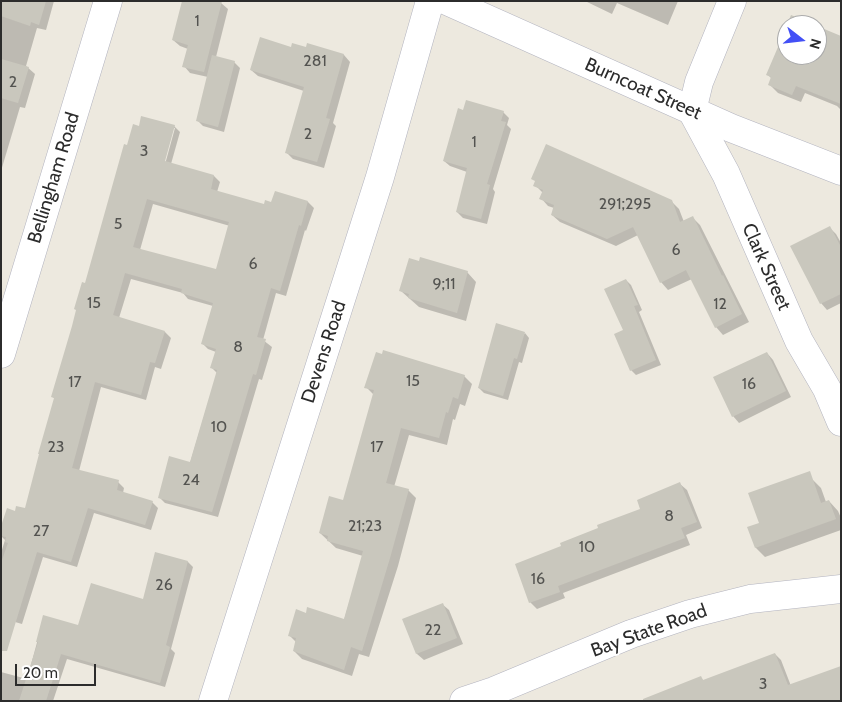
<!DOCTYPE html>
<html>
<head>
<meta charset="utf-8">
<style>
  body { margin:0 }
  #map { position:relative; width:842px; height:702px; overflow:hidden; background:#ede9df; font-family:Cabin,sans-serif }
  canvas { display:block }
  .frame { position:absolute; inset:0; border:2px solid #2c2c2c; pointer-events:none }
  .north { position:absolute; left:777px; top:15px; width:50px; height:50px; box-sizing:border-box; background:#fff; border:1px solid #ababab; border-radius:50%; rotate:106deg; font-size:14px; font-weight:700; line-height:20px; text-align:center; color:#2c2c2c }
  .north::after { content:''; display:block; margin:auto; width:18px; height:22px; background:#4350f6; clip-path:polygon(50% 0,100% 100%,50% 72%,0 100%) }
  .scale { position:absolute; left:15px; top:664px; width:81px; height:22px; box-sizing:border-box; border:2px solid #2c2c2c; border-top:0; padding-left:6px; font-size:15px; line-height:18px; white-space:nowrap; color:#2c2c2c; -webkit-text-stroke:4px #fff; paint-order:stroke }
</style>
</head>
<body>
<div id="map">
<canvas width="842" height="702"></canvas>
<div class="frame"></div>
<div class="north">N</div>
<div class="scale">20 m</div>
</div>
<script>
const g = document.querySelector('canvas').getContext('2d');
g.lineJoin = 'round';
function fill(path, color) { g.fillStyle = color; g.fill(path, 'evenodd'); }
const shape = rows => new Path2D(rows.map(r => 'M' + r).join(''));
function stroke(path, color, width, dash) { g.strokeStyle = color; g.lineWidth = width; g.lineCap = dash ? 'butt' : 'round'; g.setLineDash(dash || []); g.stroke(path); }
function label(font, color, halo, rows, align = 'center') {
  g.font = font + ' Cabin,sans-serif'; g.lineWidth = 4; g.setLineDash([]); g.textBaseline = 'middle'; g.strokeStyle = halo; g.fillStyle = color; for (const [text, x, y, turn = 0] of rows) {
    g.save(); g.translate(x, y); g.rotate((+turn || 0) * Math.PI / 180); g.textAlign = isNaN(turn) ? turn : align; if (halo) g.strokeText(text, 0, 0); g.fillText(text, 0, 0); g.restore();
  }
}
const shadow = shape([
  [11,1,54,1,46,30,37,28,26,66,35,74,25,108,20,107,1,171,1,10],
  [585,1,678,1,668,25,617,3,612,14],
  [221,3,228,9,216,57,234,62,240,68,224,132,203,126,197,120,208,77,190,73,184,66,188,49,180,46,173,40],
  [817,27,841,72,841,110,837,106,805,93,801,102,778,93,770,85,772,79,768,75,787,29,787,55,817,55],
  [308,45,344,55,350,62,333,123,336,126,324,168,293,159,286,152,304,91,258,76,251,70,292,48,307,49],
  [503,112,509,118,507,125,511,129,493,189,495,192,487,224,463,218,457,212,467,172,450,166,444,161],
  [174,126,180,132,171,164,214,176,220,182,217,192,265,205,272,203,308,202,314,208,306,231,305,230,286,296,276,293,263,340,272,347,262,380,259,379,218,517,165,503,159,497,190,463,217,373,212,368,216,352,208,349,202,343,213,306,188,299,183,293,131,279,119,318,165,332,171,338,161,369,155,367,146,400,101,387,79,471,118,482,124,488,123,493,152,502,158,508,151,530,94,513,77,567,43,557,22,624,1,618,1,553,5,540,1,536,16,512,26,510,55,399,53,397,128,147,140,127],
  [173,128,175,128,164,168,162,167],
  [153,204,230,226,217,271,140,250],
  [535,185,671,201,679,209,684,222,693,218,700,225,749,322,723,335,716,327,692,279,668,290,661,282,638,235,616,246,560,222,552,215,554,208,548,206,541,198,543,193],
  [830,228,836,234,841,243,841,303,827,310,821,303],
  [467,272,476,282,466,321,419,307,401,291],
  [626,280,631,285,642,310,639,312,661,365,636,375,631,370,625,331],
  [525,333,529,338,522,363,519,362,508,400,484,393,479,388],
  [767,353,773,360,791,397,739,423,733,416],
  [464,376,472,384,465,406,460,404,455,420,453,419,447,445,409,435,394,487,408,490,416,498,398,566,369,657,359,654,352,676,302,659,294,651,296,642,289,635,306,614,344,620,363,556,336,548,320,533,344,502,374,395,366,387],
  [812,479,821,488,826,502,829,501,838,511,841,518,841,530,765,557,756,548,749,528,761,524],
  [680,484,687,490,702,528,686,535,690,545,563,593,565,598,537,609,530,602,563,547,642,509],
  [156,554,188,562,193,567,171,649,175,653,165,687,67,659,53,701,1,701,1,672,27,679,44,617,79,626,144,600],
  [442,604,449,610,463,644,424,660,417,654,403,620],
  [775,654,781,660,791,686,841,701,641,701,701,678,704,681]
]);
const building = shape([
  [1,1,46,1,39,25,31,22,30,26,1,16],
  [182,1,222,1,204,72,182,67,188,45,172,40],
  [791,15,815,25,787,25],
  [787,26,787,55,817,55,817,26,841,36,841,104,796,86,792,95,768,85,771,77,766,75],
  [260,37,291,47,292,43,306,47,307,43,344,54,326,118,330,119,317,162,285,153,304,87,250,70],
  [212,55,235,61,218,127,196,121],
  [1,59,29,67,18,103,1,98],
  [466,100,504,111,501,121,506,122,487,184,490,185,481,219,456,212,467,168,443,161,458,108,463,110],
  [141,116,175,125,165,161,214,175,211,189,264,204,265,200,271,202,275,191,308,201,301,226,299,225,280,291,271,288,257,337,266,339,256,375,253,374,212,512,158,498,169,456,190,462,217,370,210,368,216,349,201,344,213,303,181,293,182,289,125,273,113,315,165,331,155,363,150,362,141,395,95,382,72,468,119,480,117,490,153,501,145,525,88,508,71,562,37,552,7,651,1,651,1,563,8,543,5,542,6,537,1,536,1,526,7,508,15,511,16,506,25,508,39,454,38,454,54,398,51,397,72,326,76,310,74,309,82,282,85,283,124,144,127,145,133,124,139,126],
  [147,199,229,222,216,269,133,247],
  [546,144,672,200,680,222,693,216,722,276,723,275,742,314,715,328,686,270,660,283,633,227,607,239,551,215,554,205,539,199,543,190,533,186,535,181,531,179],
  [830,226,841,247,841,294,820,304,790,246],
  [420,257,468,271,457,313,408,298,409,294,399,291,409,258,419,261],
  [626,279,638,305,634,306,656,360,630,371,614,334,623,330,604,289],
  [496,323,525,332,517,359,514,358,503,396,478,388],
  [383,350,465,375,458,399,453,397,448,413,446,412,439,438,401,428,386,483,409,489,390,558,362,651,351,647,344,670,293,651,296,638,288,636,296,609,306,613,307,607,344,619,363,551,327,541,328,536,319,533,329,496,343,500,374,390,364,388,376,352,382,354],
  [767,352,786,391,732,417,713,377],
  [810,471,821,503,829,500,836,519,755,548,747,527,759,523,748,493],
  [680,482,697,522,681,528,685,538,558,586,560,592,529,603,515,564,561,546,560,543,598,528,597,525,640,509,637,500],
  [155,552,188,561,166,645,170,647,160,683,61,654,46,701,19,701,38,642,36,642,43,615,78,625,91,583,143,599],
  [443,603,457,638,416,654,402,619],
  [775,653,788,685,841,666,841,701,643,701,643,699,701,676,703,680]
]);
const minor = shape([
  [692,111,699,82,732,1],
  [1,354,108,1],
  [213,701,380,177,430,1],
  [464,701,494,691,631,634,690,614,750,599,841,589]
]);
const tertiary = shape([
  [692,111,726,174,799,341,827,389,841,422]
]);
const secondary = shape([
  [447,1,731,128,841,171]
]);
const numberNames = [
  ["1",197,21],
  ["281",315,61],
  ["2",13,82],
  ["2",308,134],
  ["1",474,142],
  ["3",144,151],
  ["291;295",625,204],
  ["5",118,224],
  ["6",676,250],
  ["6",253,264],
  ["9;11",444,284],
  ["15",94,303],
  ["12",720,304],
  ["8",238,347],
  ["15",413,381],
  ["17",75,382],
  ["16",749,384],
  ["10",219,427],
  ["23",56,447],
  ["17",377,447],
  ["24",191,480],
  ["8",669,516],
  ["21;23",365,526],
  ["27",41,531],
  ["10",587,547],
  ["16",538,579],
  ["26",164,585],
  ["22",433,630],
  ["3",763,684]
];
const streetNames = [
  ["Burncoat Street",643,89,24],
  ["Bellingham Road",54,178,-73],
  ["Clark Street",766,267,66],
  ["Devens Road",324,352,-72],
  ["Bay State Road",649,631,-20]
];
fill(shadow, '#0003');
fill(building, '#c9c7bd');
stroke(minor, '#b2b3bf', 29);
stroke(tertiary, '#b2b3bf', 29);
stroke(secondary, '#b2b3bf', 29);
stroke(minor, '#fff', 28);
stroke(tertiary, '#fff', 28);
stroke(secondary, '#fff', 28);
label('16px', '#535350', null, numberNames);
label('19px', '#2c2c2c', '#fff', streetNames);
</script>
</body>
</html>
